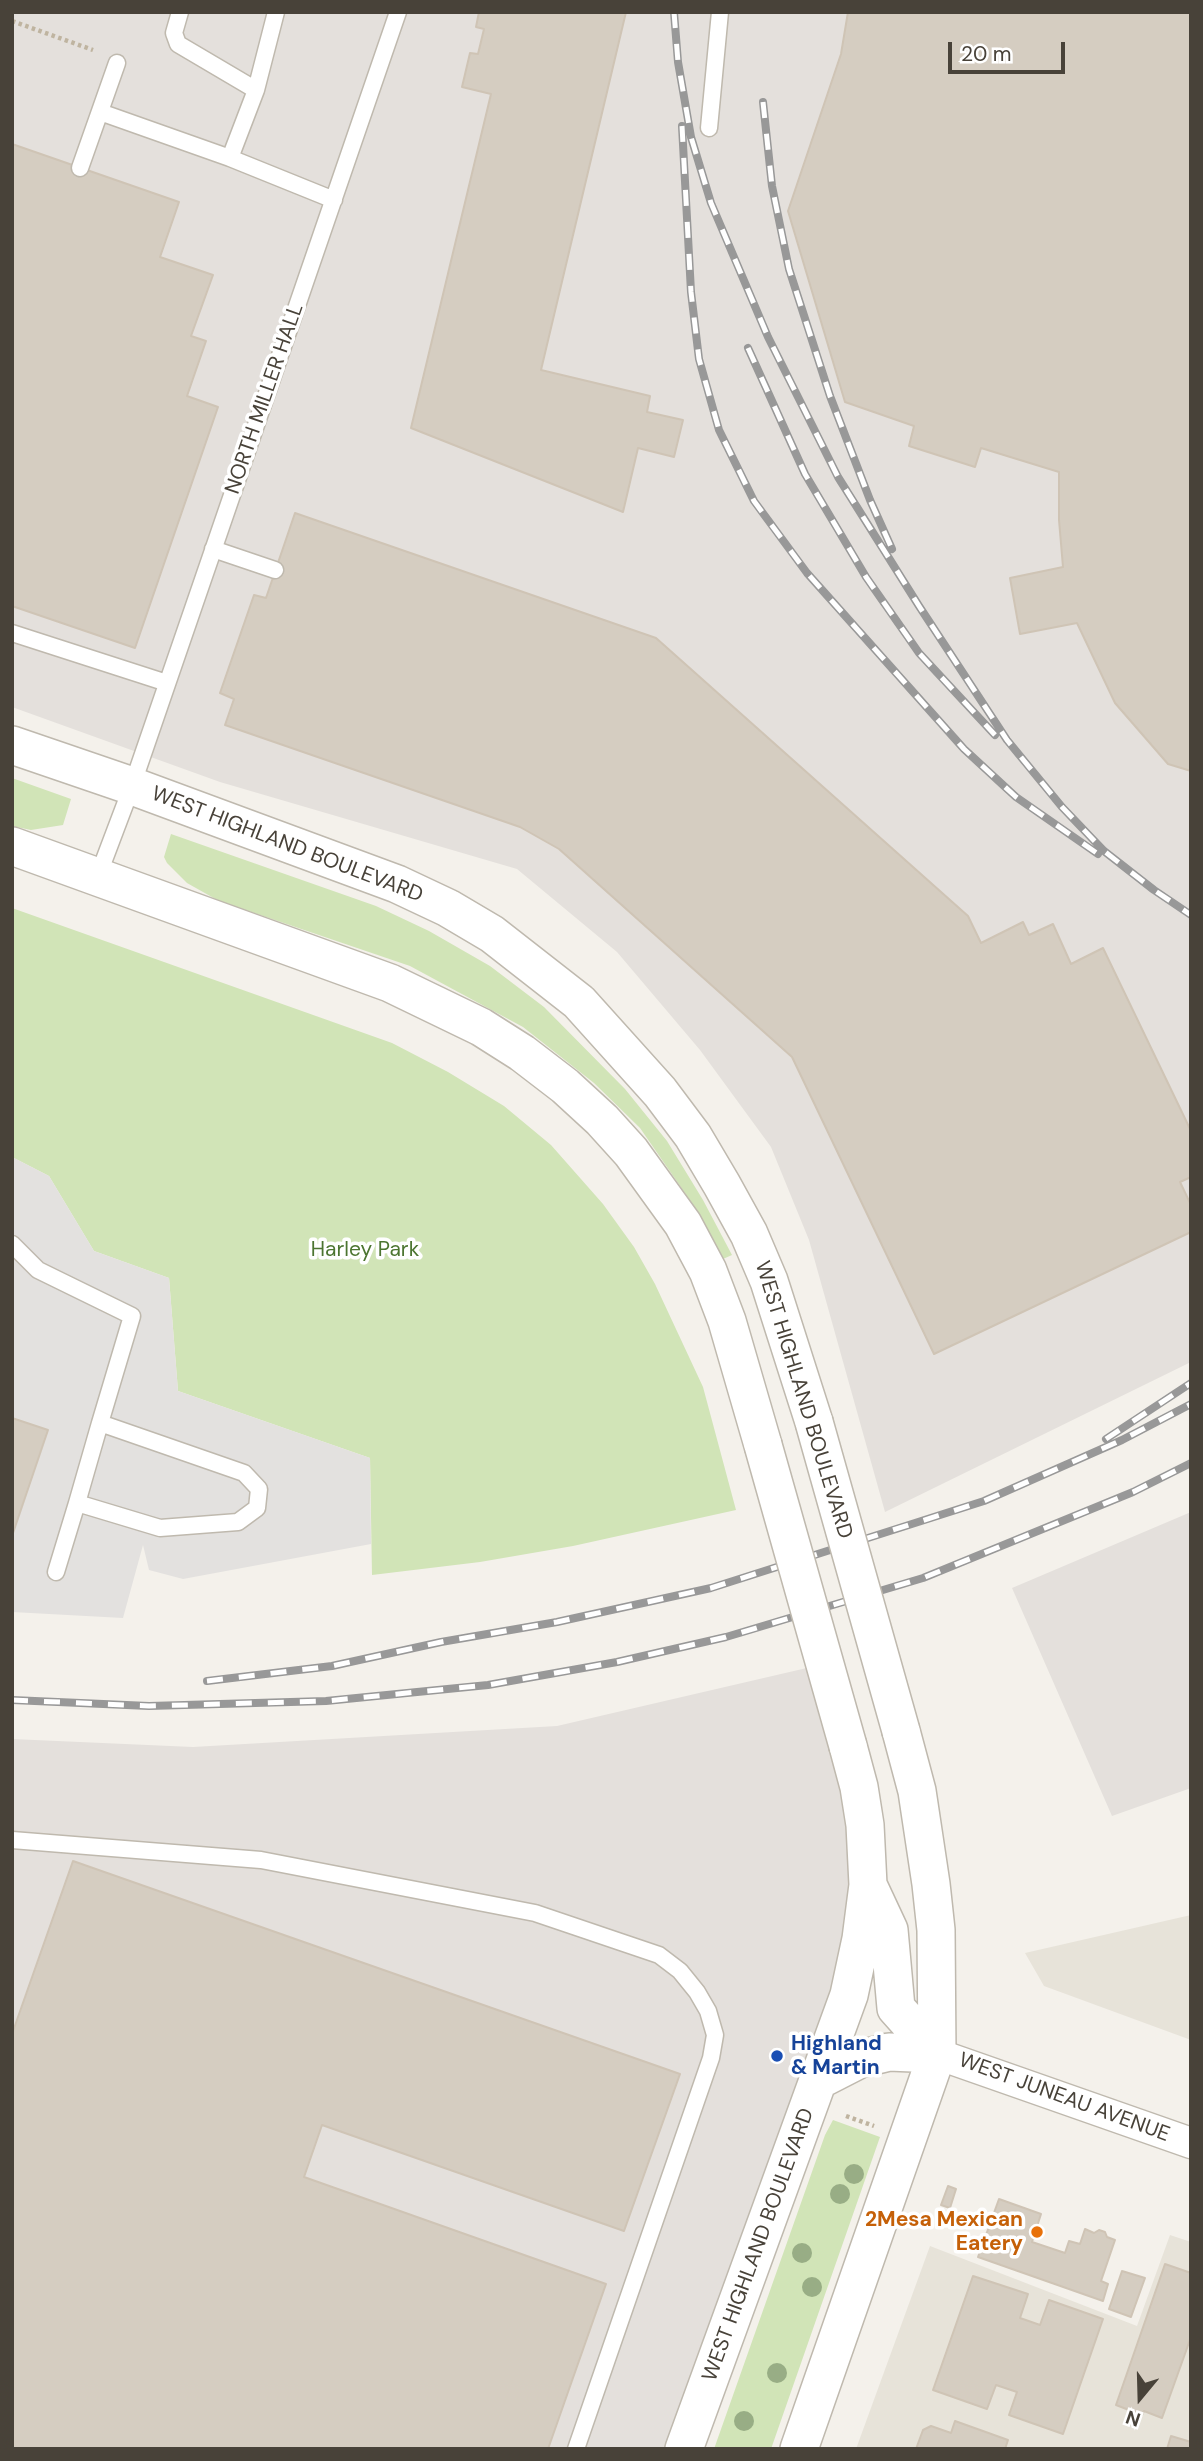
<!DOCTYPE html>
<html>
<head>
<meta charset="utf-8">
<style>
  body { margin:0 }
  #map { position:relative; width:1203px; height:2461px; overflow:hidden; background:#f4f1eb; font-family:"DM Sans",sans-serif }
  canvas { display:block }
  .frame { position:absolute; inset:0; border:14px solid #484239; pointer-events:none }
  .north { position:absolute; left:1105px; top:2363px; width:70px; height:70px; -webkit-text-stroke:5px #fff; paint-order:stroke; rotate:199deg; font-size:19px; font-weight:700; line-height:28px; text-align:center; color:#484239 }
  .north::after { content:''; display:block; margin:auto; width:24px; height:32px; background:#484239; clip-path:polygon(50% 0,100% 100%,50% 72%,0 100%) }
  .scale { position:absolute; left:948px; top:42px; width:117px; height:32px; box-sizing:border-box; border:4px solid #484239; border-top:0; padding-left:9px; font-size:21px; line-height:24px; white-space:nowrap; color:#484239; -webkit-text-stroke:5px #fff; paint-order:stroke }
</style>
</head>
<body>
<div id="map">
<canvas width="1203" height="2461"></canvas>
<div class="frame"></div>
<div class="north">N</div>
<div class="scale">20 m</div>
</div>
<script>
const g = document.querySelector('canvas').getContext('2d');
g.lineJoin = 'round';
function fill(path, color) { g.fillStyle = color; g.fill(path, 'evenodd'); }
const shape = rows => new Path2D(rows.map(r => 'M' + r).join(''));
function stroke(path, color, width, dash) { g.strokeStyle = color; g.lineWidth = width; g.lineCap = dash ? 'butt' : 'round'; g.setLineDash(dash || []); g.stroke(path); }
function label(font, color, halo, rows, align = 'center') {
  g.font = font + ' "DM Sans",sans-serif'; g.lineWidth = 7; g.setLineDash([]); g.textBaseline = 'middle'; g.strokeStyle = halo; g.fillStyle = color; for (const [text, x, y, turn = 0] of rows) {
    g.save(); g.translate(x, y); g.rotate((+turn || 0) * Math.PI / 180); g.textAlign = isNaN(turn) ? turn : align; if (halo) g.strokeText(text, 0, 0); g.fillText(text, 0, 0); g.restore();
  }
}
const residential = shape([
  [1191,1915,1191,2040,1044,1986,1025,1953],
  [1170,2235,1191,2242,1191,2449,856,2449,930,2246,1137,2326]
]);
const industrial = shape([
  [12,12,1191,12,1191,1362,885,1512,809,1240,771,1147,700,1050,617,952,517,869,220,782,12,707],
  [1191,1512,1191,1788,1112,1816,1012,1588],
  [824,1664,868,1885,684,2449,12,2449,12,1739,193,1747,557,1726]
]);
const green = shape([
  [12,778,71,799,63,825,31,830,12,826],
  [171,834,376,906,429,931,490,966,544,1007,625,1089,667,1141,703,1200,732,1255,723,1259,698,1212,640,1128,594,1083,523,1027,410,966,219,901,187,883,167,863,164,857],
  [12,908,392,1043,448,1072,504,1106,551,1145,603,1204,634,1247,655,1284,703,1387,736,1510,573,1546,480,1562,372,1575,370,1458,178,1391,169,1278,94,1251,49,1176,12,1157],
  [833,2120,880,2137,771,2449,714,2449,825,2135]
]);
const parking = shape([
  [12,1157,49,1176,94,1251,169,1278,178,1391,370,1458,371,1544,183,1579,149,1570,143,1545,123,1618,12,1612,12,1536,48,1430,12,1418]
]);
const building = shape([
  [479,12,626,12,541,370,650,396,647,412,683,420,674,457,638,448,623,512,411,428,491,94,462,87,470,53,478,54,484,29,476,27,479,12],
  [848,12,1191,12,1191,771,1168,764,1115,703,1077,623,1020,634,1010,578,1063,567,1059,520,1059,472,981,448,975,467,909,446,914,426,845,402,788,211,841,54,848,12],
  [12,144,179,202,160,257,213,275,191,336,206,341,187,396,218,407,135,648,12,606,12,144],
  [295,513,656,638,968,916,981,943,1023,922,1029,935,1053,924,1071,964,1103,948,1191,1131,1191,1177,1180,1182,1191,1205,1191,1232,934,1354,792,1057,559,849,520,827,225,725,234,699,220,693,254,595,266,598,295,513],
  [12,1418,48,1430,12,1536,12,1418],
  [73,1861,680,2074,624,2231,322,2125,304,2177,606,2284,548,2449,12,2449,12,2034,73,1861],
  [948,2186,956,2189,950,2208,941,2205,948,2186],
  [999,2199,1041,2214,1032,2242,1065,2253,1069,2241,1080,2244,1085,2229,1094,2233,1099,2230,1105,2232,1107,2237,1115,2240,1101,2281,1108,2284,1103,2301,978,2257,999,2199],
  [1165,2264,1191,2273,1191,2337,1162,2418,1144,2411,1142,2415,1116,2405,1165,2264],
  [1122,2271,1145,2278,1131,2317,1109,2309,1122,2271],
  [973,2276,1028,2294,1020,2318,1040,2325,1049,2300,1103,2319,1063,2434,1009,2415,1017,2392,996,2385,987,2409,933,2390,973,2276],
  [955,2421,1008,2440,1005,2449,916,2449,923,2430,931,2426,951,2433,955,2421],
  [1171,2436,1191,2442,1191,2449,1167,2449,1171,2436]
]);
const path = shape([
  [12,21,93,50],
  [846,2116,874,2126]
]);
const service = shape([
  [180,12,174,33,178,44,256,90],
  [276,12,256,90,230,158,334,200],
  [100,112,230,158],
  [709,128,720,12],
  [80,168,117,63],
  [213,549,275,570],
  [12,633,167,683],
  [98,876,132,786,398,12],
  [12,1244,38,1270,132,1316,100,1423,244,1473,259,1489,257,1508,238,1522,160,1528,77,1503,56,1572],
  [77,1503,100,1423],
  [12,1840,261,1860,535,1913,659,1955,680,1971,697,1992,708,2011,715,2035,711,2058,576,2449]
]);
const minor = shape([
  [937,2054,1191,2143]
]);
const tertiary = shape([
  [12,745,132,786,397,884,448,908,492,934,579,1002,660,1092,693,1136,722,1185,749,1234,769,1281,814,1422],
  [12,846,390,983,481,1027,522,1053,565,1086,602,1120,631,1152,683,1224,708,1271,727,1321,763,1445],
  [868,1885,889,1930,896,2008,937,2054],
  [819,2080,860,2059,889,2052,937,2054],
  [684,2449,849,1995,861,1939,868,1885,865,1825,859,1787,848,1746],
  [799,2449,937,2054,936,1930,931,1884,917,1791,901,1731]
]);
const rail = shape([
  [674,12,678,62,691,137,711,203,768,337,838,477,919,606,1007,740,1062,807,1104,851,1154,890,1191,915],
  [763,102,772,186,789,269,830,396,870,500,892,549],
  [682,126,691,292,699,359,719,430,754,501,807,573,964,749,1016,797,1098,854],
  [748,348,805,474,866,577,919,653,995,735],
  [1106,1439,1191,1383],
  [207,1681,332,1666,441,1642,557,1622,711,1588,984,1501,1122,1440,1191,1404],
  [12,1700,149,1706,326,1701,488,1685,617,1662,726,1637,923,1578,1133,1492,1191,1463]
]);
const tertiaryBridge = shape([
  [814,1422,901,1731],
  [763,1445,848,1746]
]);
const trees = [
  [854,2174],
  [840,2194],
  [802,2253],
  [812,2287],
  [777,2373],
  [744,2421]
];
const markers = [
  [777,2056,7,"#1a4fb4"],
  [1037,2232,7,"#e8710a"]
];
const streetNames = [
  ["NORTH MILLER HALL",265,399,-71],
  ["WEST HIGHLAND BOULEVARD",287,845,21],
  ["WEST HIGHLAND BOULEVARD",803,1400,73],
  ["WEST JUNEAU AVENUE",1064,2098,20],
  ["WEST HIGHLAND BOULEVARD",759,2245,-70]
];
const parkNames = [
  ["Harley Park",365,1250]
];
const transitNames = [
  ["Highland",791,2044],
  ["& Martin",791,2068]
];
const foodNames = [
  ["2Mesa Mexican",1023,2220],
  ["Eatery",1023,2244]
];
fill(residential, '#e7e3d9');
fill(industrial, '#e4e0dc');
fill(green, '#d1e4b7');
fill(parking, '#e3e1df');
fill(building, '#d5cdc1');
stroke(building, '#cfc4b5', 2);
stroke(service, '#bfb9ae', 19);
stroke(minor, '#bfb9ae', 33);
stroke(tertiary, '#bfb9ae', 40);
stroke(path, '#bfb4a0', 4.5, [3.5, 3.5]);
stroke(service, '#fff', 16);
stroke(minor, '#fff', 30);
stroke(tertiary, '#fff', 37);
stroke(rail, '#989898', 8);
stroke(rail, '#fff', 5, [16]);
stroke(tertiaryBridge, '#bfb9ae', 40, []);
stroke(tertiaryBridge, '#fff', 37);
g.fillStyle = '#98ad85';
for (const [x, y] of trees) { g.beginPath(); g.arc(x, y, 10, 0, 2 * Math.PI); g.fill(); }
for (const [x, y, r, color] of markers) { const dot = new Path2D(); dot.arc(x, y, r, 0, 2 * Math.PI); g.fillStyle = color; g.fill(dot); stroke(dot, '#fff', 2.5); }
label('21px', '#484239', '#fff', streetNames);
label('21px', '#4c7531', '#fff', parkNames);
label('bold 21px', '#164399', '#fff', transitNames, 'left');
label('bold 21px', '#c56008', '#fff', foodNames, 'right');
</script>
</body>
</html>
